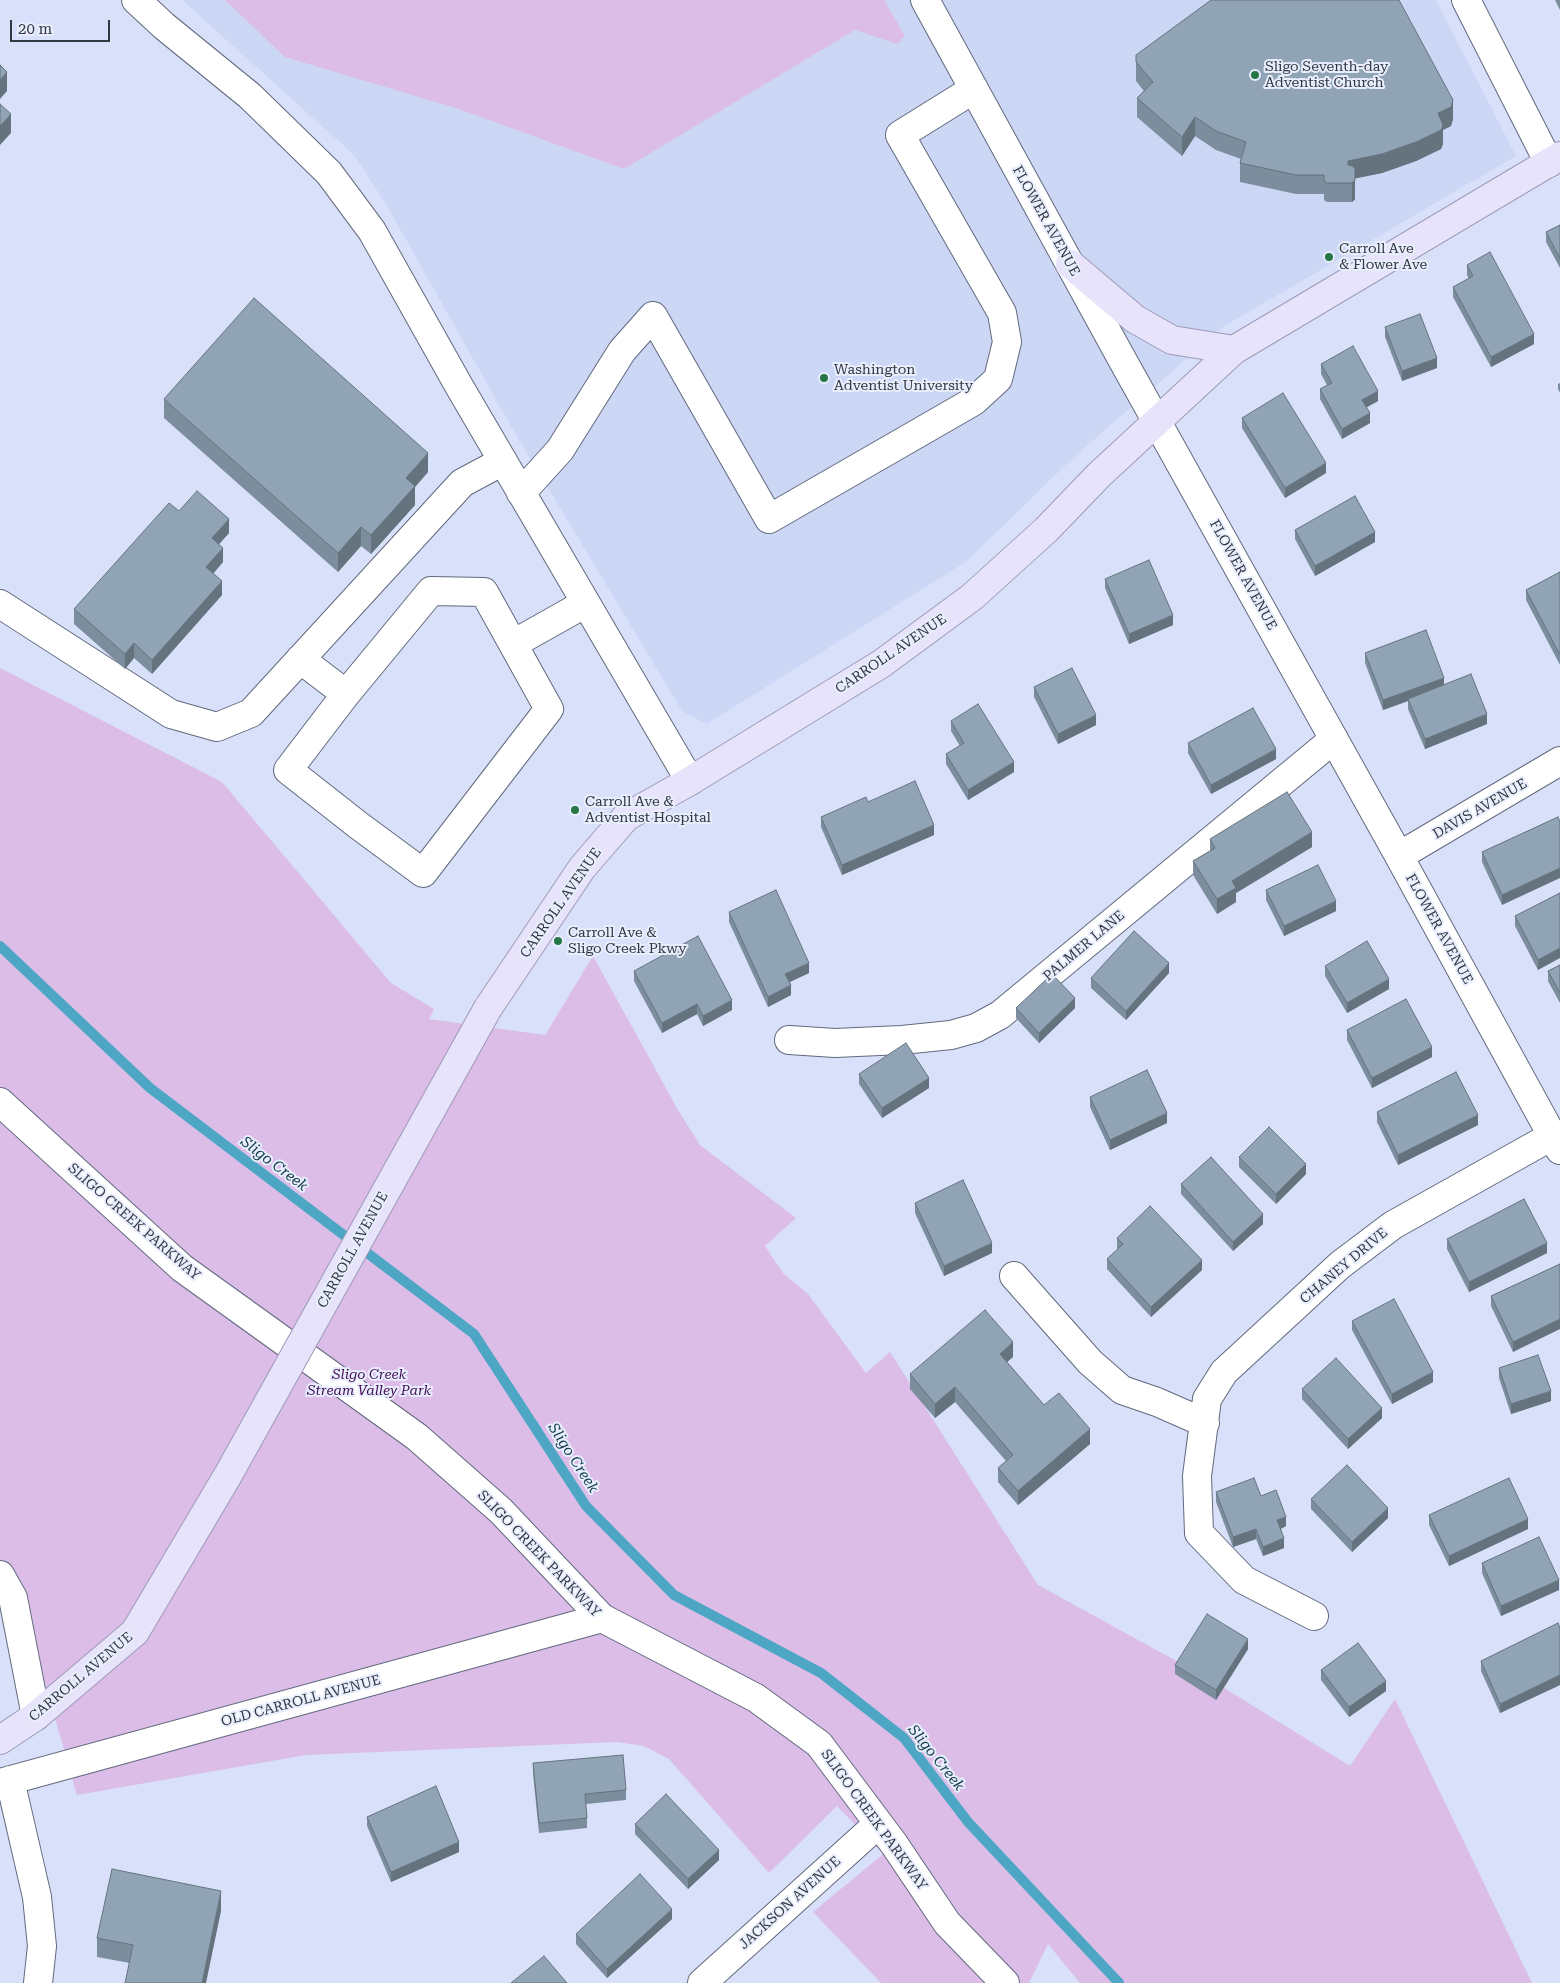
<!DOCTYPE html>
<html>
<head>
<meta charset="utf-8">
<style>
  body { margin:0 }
  #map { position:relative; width:1560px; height:1983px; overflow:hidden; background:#d8e1f9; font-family:"Roboto Serif",serif }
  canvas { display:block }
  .scale { position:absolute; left:10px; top:20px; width:100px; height:22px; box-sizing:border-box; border:2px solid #333740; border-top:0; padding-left:6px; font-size:15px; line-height:18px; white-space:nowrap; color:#333740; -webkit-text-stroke:4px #e8eefd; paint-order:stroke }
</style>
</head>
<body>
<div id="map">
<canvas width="1560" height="1983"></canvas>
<div class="scale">20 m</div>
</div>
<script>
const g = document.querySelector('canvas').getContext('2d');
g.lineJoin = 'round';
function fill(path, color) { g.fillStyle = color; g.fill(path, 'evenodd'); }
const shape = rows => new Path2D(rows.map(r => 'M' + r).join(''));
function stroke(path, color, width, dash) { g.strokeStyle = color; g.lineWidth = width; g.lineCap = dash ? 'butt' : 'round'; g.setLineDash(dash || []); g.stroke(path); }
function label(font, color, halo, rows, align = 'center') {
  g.font = font + ' "Roboto Serif",serif'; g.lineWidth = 4; g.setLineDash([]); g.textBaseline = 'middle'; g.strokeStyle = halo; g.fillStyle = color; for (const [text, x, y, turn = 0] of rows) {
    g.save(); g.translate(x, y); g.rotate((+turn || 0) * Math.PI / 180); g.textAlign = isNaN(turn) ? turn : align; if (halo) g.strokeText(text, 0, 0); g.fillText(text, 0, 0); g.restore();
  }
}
const built = shape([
  [182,0,1436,0,1516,156,1223,327,1074,457,967,561,707,724,682,711,512,428,386,204,354,155]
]);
const green = shape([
  [225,0,884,0,905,36,897,44,855,30,624,169,456,108,285,57],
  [0,668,222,782,391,983,434,1009,429,1019,545,1035,593,956,678,1110,700,1145,796,1218,765,1246,783,1273,808,1294,866,1373,890,1352,1038,1585,1213,1681,1350,1766,1395,1699,1532,1983,1080,1983,1048,1944,1029,1983,881,1983,813,1912,883,1854,837,1806,769,1873,669,1759,644,1746,617,1742,306,1755,77,1795,14,1575,0,1560]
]);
const stream = shape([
  [0,946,150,1088,474,1334,586,1506,674,1595,821,1673,904,1738,968,1822,1119,1983]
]);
const minor = shape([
  [136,0,164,26,250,96,329,173,372,231,459,386,690,781],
  [925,0,1123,361,1399,856,1560,1150],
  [1466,0,1549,163],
  [521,493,560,450,622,351,653,316,769,519,974,401,998,379,1007,342,1002,313,900,135,974,89],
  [0,604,171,714,217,727,251,713,462,483,503,461],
  [513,644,586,603],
  [300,659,346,694,288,770,358,825,423,873,549,709,484,592,431,591,346,694],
  [1399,856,1560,761],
  [789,1040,835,1043,902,1040,951,1035,976,1028,1000,1015,1334,739],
  [0,1102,182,1268,417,1437,501,1511,602,1618,756,1698,819,1744,894,1844,947,1923,1005,1983],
  [1014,1276,1090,1362,1122,1390,1157,1402,1205,1423],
  [0,1575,13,1598,36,1716],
  [1314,1616,1244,1580,1199,1533,1197,1476,1207,1399,1224,1372,1340,1265,1393,1225,1552,1136],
  [10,1780,37,1897,42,1946,38,1983],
  [0,1783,602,1618],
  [702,1983,878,1824]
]);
const major = shape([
  [1070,264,1135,319,1172,340,1234,350],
  [488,1008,582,868,626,817,690,781,881,664,972,597,1046,530,1099,475,1234,350,1560,156],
  [0,1740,36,1716,135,1632,228,1475]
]);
const majorBridge = shape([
  [228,1475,488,1008]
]);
const wall = shape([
  [1555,0,1560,0,1560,10],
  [1136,55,1453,119,1451,126,1443,130,1443,144,1441,149,1416,161,1382,173,1355,178,1355,199,1352,202,1327,202,1324,200,1324,194,1296,194,1240,182,1240,163,1241,159,1216,150,1195,136,1182,156,1137,117,1137,98,1144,91,1136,81],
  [1560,225,1560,268,1546,242,1546,232],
  [1467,265,1534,344,1491,367,1453,297,1453,287,1469,279,1467,275],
  [1385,327,1437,368,1402,381,1385,337],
  [1321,364,1378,401,1366,407,1370,423,1342,439,1320,399,1320,389,1327,385,1321,374],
  [1560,383,1560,393,1558,389,1558,384],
  [164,399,428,472,415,487,415,505,371,554,361,546,338,572,164,418],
  [1242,418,1326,473,1285,498,1242,428],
  [179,511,229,533,219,544,223,562,214,573,222,595,152,674,134,658,125,669,74,624,74,609],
  [1295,530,1375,542,1315,576,1295,539],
  [1560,572,1560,665,1526,600,1526,590],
  [1105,579,1173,625,1129,644,1105,588],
  [1365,653,1444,685,1487,724,1425,749,1408,709,1408,701,1383,710,1365,663],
  [1034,687,1096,725,1058,744,1034,697],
  [951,721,1014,772,968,800,946,764,946,754,960,746,951,731],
  [1188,743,1276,759,1211,794,1188,753],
  [868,802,934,835,842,875,821,827,821,817],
  [1558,817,1502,905,1482,862,1482,852],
  [1210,839,1312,847,1236,893,1236,902,1217,914,1193,875,1193,861,1210,851],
  [1266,890,1336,911,1284,936,1266,900],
  [1560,893,1538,970,1515,926,1515,916],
  [729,912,809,973,790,982,791,995,768,1007,729,922],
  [1560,965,1560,1003,1548,981,1548,971],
  [1325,966,1389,989,1347,1013,1325,976],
  [634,971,732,1010,703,1026,697,1014,662,1033,634,981],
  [1169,973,1126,1020,1091,988,1091,978],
  [1016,1008,1075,1008,1039,1043,1016,1018],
  [1347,1030,1432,1057,1372,1088,1347,1040],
  [859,1074,929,1088,882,1118,859,1084],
  [1090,1097,1167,1123,1110,1150,1090,1107],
  [1377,1112,1478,1125,1398,1165,1377,1122],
  [1239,1157,1306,1174,1276,1204,1239,1167],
  [1181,1184,1263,1224,1233,1251,1181,1194],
  [915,1203,992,1253,944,1276,915,1213],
  [1117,1238,1202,1270,1151,1317,1107,1269,1107,1259,1118,1249,1117,1248],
  [1447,1239,1547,1253,1469,1292,1447,1249],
  [1560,1264,1513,1352,1491,1306,1491,1296],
  [1352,1321,1433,1382,1392,1404,1352,1330],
  [1013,1357,1007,1362,1044,1405,1090,1444,1018,1505,998,1482,998,1468,1006,1461,955,1402,935,1418,910,1389,910,1374],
  [1499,1368,1551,1401,1511,1414,1499,1378],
  [1302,1389,1382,1418,1348,1449,1302,1399],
  [1216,1492,1261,1496,1286,1526,1281,1529,1284,1548,1263,1556,1256,1539,1233,1547,1216,1502],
  [1311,1499,1388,1518,1352,1552,1311,1509],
  [1429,1515,1528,1529,1449,1566,1429,1525],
  [1482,1563,1559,1590,1501,1616,1482,1573],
  [1560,1628,1560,1685,1500,1713,1481,1671,1481,1661],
  [1248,1649,1216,1700,1175,1674,1175,1665],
  [1321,1670,1386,1691,1349,1717,1321,1680],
  [533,1763,626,1790,626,1800,586,1804,587,1818,587,1828,539,1833,533,1773],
  [367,1817,459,1852,391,1882,367,1826],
  [635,1824,719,1860,688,1889,635,1834],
  [221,1911,130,1963,97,1957,97,1938],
  [672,1919,607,1978,576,1944,576,1934]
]);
const shadedWall = shape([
  [7,72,7,91,0,99,0,80],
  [1453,100,1453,119,1451,126,1443,130,1443,144,1441,149,1416,161,1382,173,1348,180,1348,161,1438,113],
  [11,114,11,133,0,145,0,126],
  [1195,117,1195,136,1182,156,1182,137],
  [1355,180,1355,199,1352,202,1352,183],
  [1534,334,1534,344,1491,367,1491,357],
  [1437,358,1437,368,1402,381,1402,371],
  [1378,391,1378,401,1362,410,1362,400],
  [1370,413,1370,423,1342,439,1342,429],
  [428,453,428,472,415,487,415,505,371,554,371,535,406,478],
  [1326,463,1326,473,1285,498,1285,488],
  [229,519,229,533,212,552,212,538],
  [361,527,361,546,338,572,338,553],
  [1375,532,1375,542,1315,576,1315,566],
  [223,548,223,562,206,581,206,567],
  [222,581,222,595,152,674,152,660],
  [1173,615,1173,625,1129,644,1129,634],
  [134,643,134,658,125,669,125,654],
  [1444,678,1444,688,1408,699,1408,701,1383,710,1383,700],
  [1487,714,1487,724,1425,749,1425,739],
  [1096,715,1096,725,1058,744,1058,734],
  [1276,749,1276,759,1211,794,1211,785],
  [1014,762,1014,772,968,800,968,790],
  [934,825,934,835,842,875,842,865],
  [1312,832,1312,847,1236,893,1236,902,1217,914,1217,899,1232,881],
  [1560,868,1560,878,1502,905,1502,895],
  [1336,901,1336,911,1284,936,1284,926],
  [1560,948,1560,958,1538,970,1538,960],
  [809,963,809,973,785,984,785,974],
  [1169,963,1169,973,1126,1020,1126,1011],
  [1389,979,1389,989,1347,1013,1347,1003],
  [791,985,791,995,768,1007,768,997],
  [1075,998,1075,1008,1039,1043,1039,1033],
  [732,1000,732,1010,703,1026,703,1016],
  [697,1004,697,1014,662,1033,662,1023],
  [1432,1047,1432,1057,1372,1088,1372,1078],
  [929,1078,929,1088,882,1118,882,1108],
  [1167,1113,1167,1123,1110,1150,1110,1140],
  [1478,1115,1478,1125,1398,1165,1398,1155],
  [1306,1164,1306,1174,1276,1204,1276,1194],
  [1263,1214,1263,1224,1233,1251,1233,1242],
  [992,1243,992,1253,944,1276,944,1266],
  [1547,1243,1547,1253,1469,1292,1469,1282],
  [1202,1260,1202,1270,1151,1317,1151,1307],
  [1560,1319,1560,1329,1513,1352,1513,1342],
  [1013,1342,1013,1357,1000,1368,1000,1354],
  [1433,1372,1433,1382,1392,1404,1392,1394],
  [955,1387,955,1402,935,1418,935,1404],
  [1551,1391,1551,1401,1511,1414,1511,1404],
  [1382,1408,1382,1418,1348,1449,1348,1439],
  [1090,1429,1090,1444,1018,1505,1018,1491],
  [1388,1508,1388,1518,1352,1552,1352,1542],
  [1286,1517,1286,1526,1277,1530,1277,1520],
  [1528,1519,1528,1529,1449,1566,1449,1556],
  [1256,1529,1256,1539,1233,1547,1233,1537],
  [1284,1538,1284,1548,1263,1556,1263,1547],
  [1559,1580,1559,1590,1501,1616,1501,1606],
  [1248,1639,1248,1649,1216,1700,1216,1690],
  [1560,1675,1560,1685,1500,1713,1500,1704],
  [1386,1681,1386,1691,1349,1717,1349,1707],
  [459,1842,459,1852,391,1882,391,1872],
  [719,1850,719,1860,688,1889,688,1879],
  [221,1891,221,1911,206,1983,202,1983],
  [672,1909,672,1919,607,1978,607,1969]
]);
const building = shape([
  [1211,0,1399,0,1453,100,1451,107,1438,113,1443,125,1441,130,1416,142,1382,154,1348,161,1348,165,1353,166,1355,169,1355,180,1352,183,1327,183,1324,181,1324,175,1296,175,1240,163,1246,142,1216,131,1195,117,1182,137,1137,98,1153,82,1136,62,1136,55,1211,0],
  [0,65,7,72,0,80,0,65],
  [0,104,11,114,0,126,0,104],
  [1560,225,1560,258,1546,232,1560,225],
  [1490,252,1534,334,1491,357,1453,287,1473,276,1467,265,1490,252],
  [254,298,428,453,406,478,415,486,371,535,361,527,338,553,164,399,254,298],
  [1420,314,1437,358,1402,371,1385,327,1420,314],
  [1353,346,1378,391,1362,400,1370,413,1342,429,1320,389,1332,383,1321,364,1353,346],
  [1283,393,1326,463,1285,488,1242,418,1283,393],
  [197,491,229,519,212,538,223,548,206,567,222,581,152,660,134,643,125,654,74,609,169,503,179,511,197,491],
  [1355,496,1375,532,1315,566,1295,530,1355,496],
  [1149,560,1173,615,1129,634,1105,579,1149,560],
  [1560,572,1560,655,1526,590,1560,572],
  [1426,630,1444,678,1383,700,1365,653,1426,630],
  [1072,668,1096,715,1058,734,1034,687,1072,668],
  [1471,674,1487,714,1425,739,1408,699,1471,674],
  [978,704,1014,762,968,790,946,754,964,743,951,721,978,704],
  [1253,708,1276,749,1211,785,1188,743,1253,708],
  [915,781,934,825,842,865,821,817,866,797,868,802,915,781],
  [1287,792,1312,832,1232,881,1236,888,1217,899,1193,861,1215,848,1210,839,1287,792],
  [1558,817,1560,822,1560,868,1502,895,1482,852,1558,817],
  [1318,865,1336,901,1284,926,1266,890,1318,865],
  [776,890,809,963,785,974,791,985,768,997,729,912,776,890],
  [1560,893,1560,948,1538,960,1515,916,1560,893],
  [1134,931,1169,963,1126,1011,1091,978,1134,931],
  [698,936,732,1000,703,1016,697,1004,662,1023,634,971,698,936],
  [1367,941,1389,979,1347,1003,1325,966,1367,941],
  [1560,965,1560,993,1548,971,1560,965],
  [1052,974,1075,998,1039,1033,1016,1008,1052,974],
  [1406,999,1432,1047,1372,1078,1347,1030,1406,999],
  [906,1043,929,1078,882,1108,859,1074,906,1043],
  [1147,1070,1167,1113,1110,1140,1090,1097,1147,1070],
  [1456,1072,1478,1115,1398,1155,1377,1112,1456,1072],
  [1269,1127,1306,1164,1276,1194,1239,1157,1269,1127],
  [1211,1157,1263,1214,1233,1242,1181,1184,1211,1157],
  [963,1180,992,1243,944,1266,915,1203,963,1180],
  [1524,1199,1547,1243,1469,1282,1447,1239,1524,1199],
  [1150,1206,1202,1260,1151,1307,1107,1259,1123,1244,1117,1238,1150,1206],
  [1560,1264,1560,1319,1513,1342,1491,1296,1560,1264],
  [1394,1299,1433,1372,1392,1394,1352,1321,1394,1299],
  [985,1310,1013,1342,1000,1354,1044,1405,1059,1393,1090,1429,1018,1491,998,1468,1013,1455,955,1387,935,1404,910,1374,985,1310],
  [1538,1355,1551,1391,1511,1404,1499,1368,1538,1355],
  [1336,1358,1382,1408,1348,1439,1302,1389,1336,1358],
  [1347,1465,1388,1508,1352,1542,1311,1499,1347,1465],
  [1254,1478,1261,1496,1276,1490,1286,1517,1277,1520,1284,1538,1263,1547,1256,1529,1233,1537,1216,1492,1254,1478],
  [1509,1478,1528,1519,1449,1556,1429,1515,1509,1478],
  [1539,1537,1559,1580,1501,1606,1482,1563,1539,1537],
  [1207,1614,1248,1639,1216,1690,1175,1665,1207,1614],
  [1558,1623,1560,1628,1560,1675,1500,1704,1481,1661,1558,1623],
  [1358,1643,1386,1681,1349,1707,1321,1670,1358,1643],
  [623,1755,626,1790,585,1794,587,1818,539,1823,533,1763,623,1755],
  [436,1786,459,1842,391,1872,367,1817,436,1786],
  [666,1794,719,1850,688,1879,635,1824,666,1794],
  [112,1869,221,1891,202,1983,125,1983,133,1945,97,1938,112,1869],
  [640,1874,672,1909,607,1969,576,1934,640,1874],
  [544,1956,567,1983,511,1983,544,1956]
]);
const markers = [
  [1255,75,5,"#267646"],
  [1329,257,5,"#267646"],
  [824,378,5,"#267646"],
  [575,810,5,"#267646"],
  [558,941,5,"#267646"]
];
const poiNames = [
  ["Sligo Seventh-day",1265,67],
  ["Adventist Church",1265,83],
  ["Carroll Ave",1339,249],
  ["& Flower Ave",1339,265],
  ["Washington",834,370],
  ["Adventist University",834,386],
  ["Carroll Ave &",585,802],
  ["Adventist Hospital",585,818],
  ["Carroll Ave &",568,933],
  ["Sligo Creek Pkwy",568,949]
];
const streetNames = [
  ["FLOWER AVENUE",1046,221,61],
  ["FLOWER AVENUE",1243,575,61],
  ["CARROLL AVENUE",891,654,-34],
  ["DAVIS AVENUE",1480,809,-30],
  ["CARROLL AVENUE",561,903,-55],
  ["FLOWER AVENUE",1439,929,61],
  ["PALMER LANE",1084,946,-40],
  ["SLIGO CREEK PARKWAY",134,1222,41],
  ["CARROLL AVENUE",353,1250,-61],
  ["CHANEY DRIVE",1344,1266,-40],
  ["SLIGO CREEK PARKWAY",539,1554,46],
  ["CARROLL AVENUE",81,1677,-40],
  ["OLD CARROLL AVENUE",301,1701,-15],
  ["SLIGO CREEK PARKWAY",874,1820,54],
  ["JACKSON AVENUE",790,1903,-42]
];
const parkNames = [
  ["Sligo Creek",369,1375],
  ["Stream Valley Park",369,1391]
];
const waterNames = [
  ["Sligo Creek",274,1164,37],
  ["Sligo Creek",573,1458,57],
  ["Sligo Creek",936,1758,51]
];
fill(built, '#ccd7f6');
fill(green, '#dbbde8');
stroke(stream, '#4ca6c4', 10);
stroke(minor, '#61697d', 30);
stroke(major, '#9e9ab8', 30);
stroke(minor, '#fff', 28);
stroke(major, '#e7e3fb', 28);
stroke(majorBridge, '#9e9ab8', 30, []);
stroke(majorBridge, '#e7e3fb', 28);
fill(wall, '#7c8d9d');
fill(shadedWall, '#65737f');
fill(building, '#90a4b6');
stroke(building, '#65737f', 1);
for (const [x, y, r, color] of markers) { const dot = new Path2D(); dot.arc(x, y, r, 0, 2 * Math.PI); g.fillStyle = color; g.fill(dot); stroke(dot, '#e8eefd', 2); }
label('14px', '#333740', '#e8eefd', poiNames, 'left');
label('14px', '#333740', '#e8eefd', streetNames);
label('italic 14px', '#440e56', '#e8eefd', parkNames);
label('italic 15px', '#17404d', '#e8eefd', waterNames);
</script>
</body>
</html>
